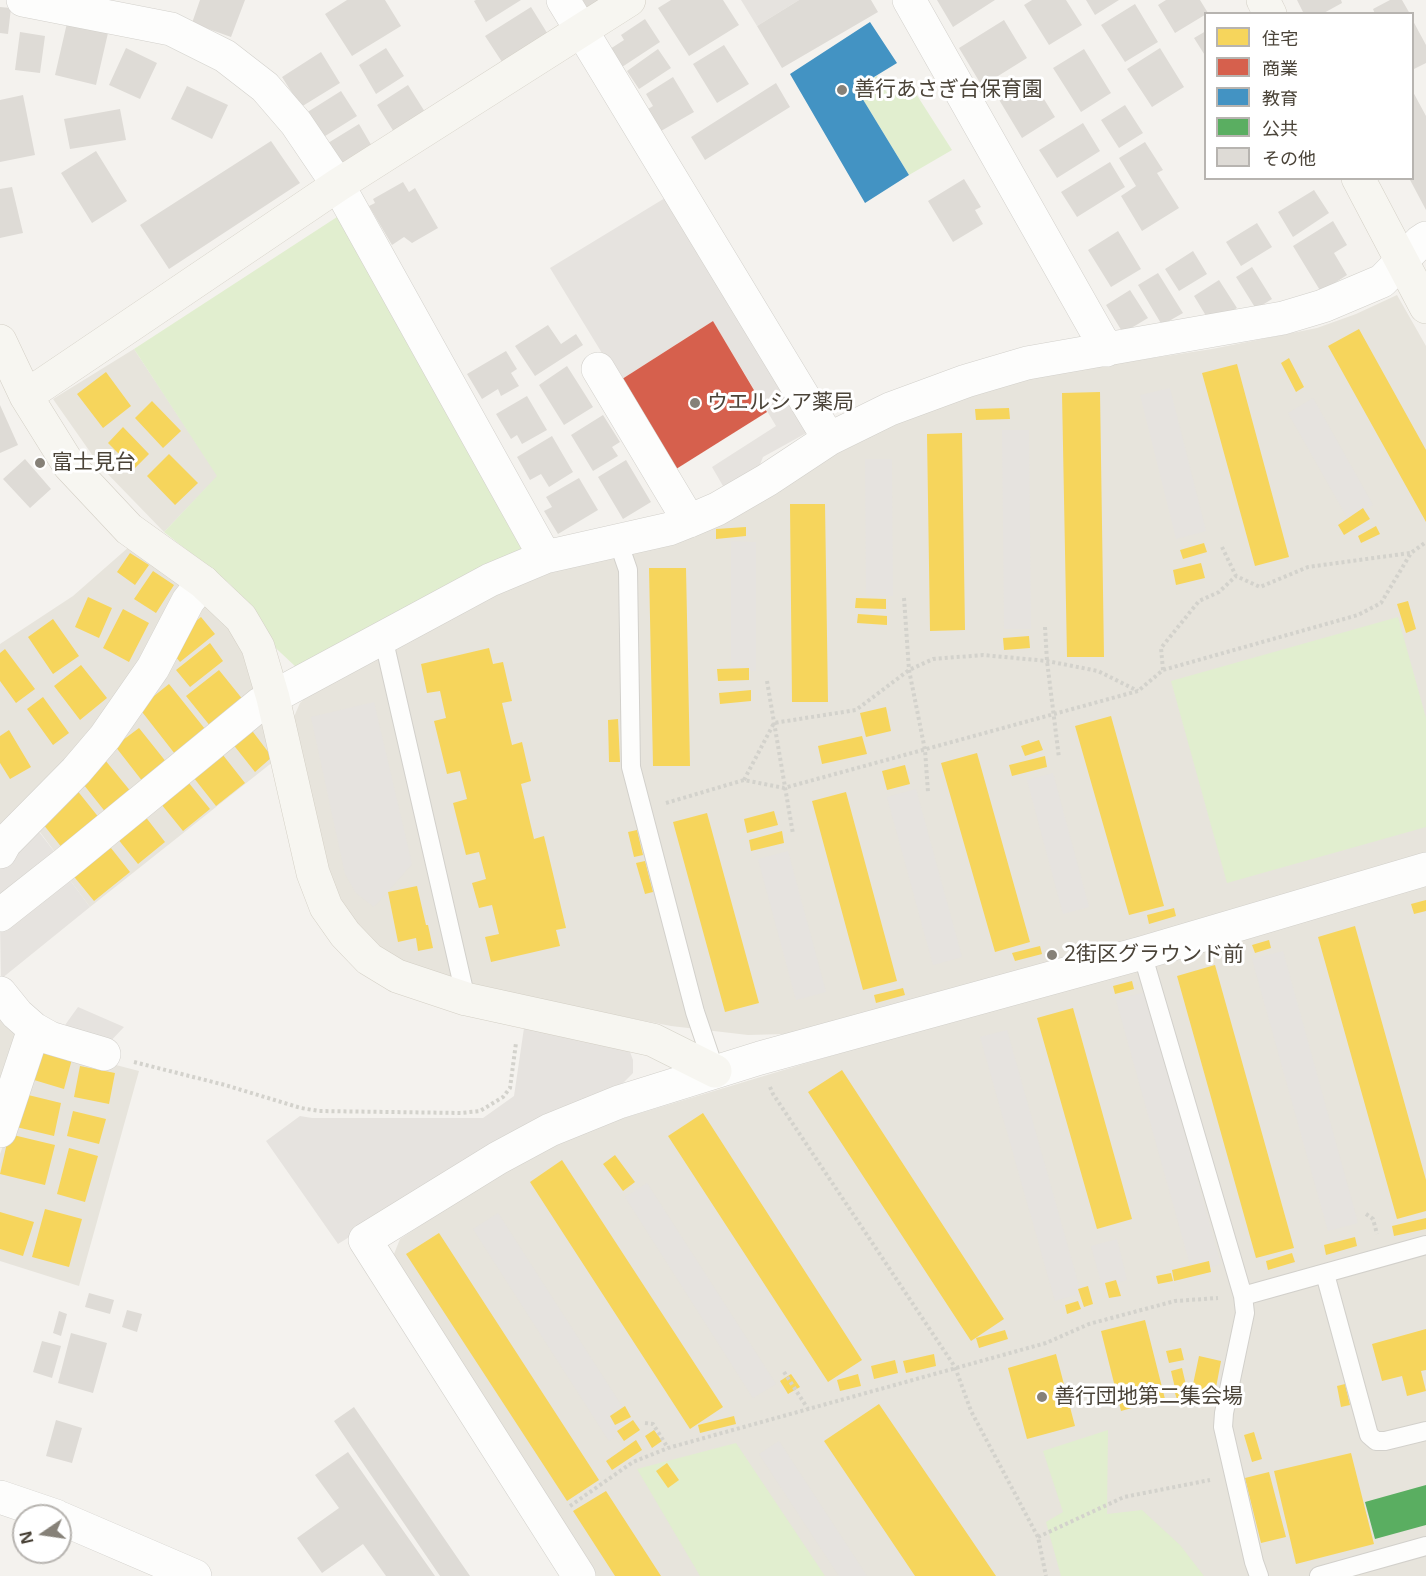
<!DOCTYPE html>
<html>
<head>
<meta charset="utf-8">
<style>
  body { margin:0 }
  #map { position:relative; width:1426px; height:1576px; overflow:hidden; background:#f4f2ee; font-family:"Open Sans","Noto Sans JP",sans-serif }
  canvas { display:block }
  .legend { position:absolute; left:1204px; top:12px; width:210px; height:168px; box-sizing:border-box; background:#fff; border:2px solid #b7b4b0; margin:0; padding:8px 10px; list-style:none; font-size:18px; color:#4b4439 }
  .legend li { display:flex; align-items:center; gap:12px; height:30px }
  .legend b { width:30px; border:2px solid #b7b4b0 }
  .north { position:absolute; left:12px; top:1504px; width:60px; height:60px; box-sizing:border-box; background:#fff; border:2px solid #b7b4b0; border-radius:50%; rotate:257deg; font-size:16px; font-weight:700; line-height:24px; text-align:center; color:#4b4439 }
  .north::after { content:''; display:block; margin:auto; width:21px; height:27px; background:#868178; clip-path:polygon(50% 0,100% 100%,50% 72%,0 100%) }
</style>
</head>
<body>
<div id="map">
<canvas width="1426" height="1576"></canvas>
<ul class="legend">
<li><b style="height:16px;background:#f6d55c"></b>住宅</li>
<li><b style="height:16px;background:#d6604d"></b>商業</li>
<li><b style="height:16px;background:#4393c3"></b>教育</li>
<li><b style="height:16px;background:#5aae61"></b>公共</li>
<li><b style="height:16px;background:#dedbd6"></b>その他</li>
</ul>
<div class="north">N</div>
</div>
<script>
const g = document.querySelector('canvas').getContext('2d');
g.lineJoin = 'round';
function fill(path, color) { g.fillStyle = color; g.fill(path, 'evenodd'); }
const shape = rows => new Path2D(rows.map(r => 'M' + r).join(''));
function stroke(path, color, width, dash) { g.strokeStyle = color; g.lineWidth = width; g.lineCap = dash ? 'butt' : 'round'; g.setLineDash(dash || []); g.stroke(path); }
function label(font, color, halo, rows, align = 'center') {
  g.font = font + ' "Open Sans","Noto Sans JP",sans-serif'; g.lineWidth = 6; g.setLineDash([]); g.textBaseline = 'middle'; g.strokeStyle = halo; g.fillStyle = color; for (const [text, x, y, turn = 0] of rows) {
    g.save(); g.translate(x, y); g.rotate((+turn || 0) * Math.PI / 180); g.textAlign = isNaN(turn) ? turn : align; if (halo) g.strokeText(text, 0, 0); g.fillText(text, 0, 0); g.restore();
  }
}
const residential = shape([
  [1397,295,1426,346,1426,856,1156,934,786,1034,748,1035,671,1026,487,990,421,970,384,953,353,921,332,886,293,719,300,703,316,687,484,596,875,431,988,388,1068,371,1212,349,1317,328,1356,314],
  [134,349,218,476,164,532,100,466,53,399],
  [130,546,188,591,144,667,0,840,0,644,73,596],
  [202,597,240,638,260,696,60,859,34,824],
  [263,710,274,761,90,907,64,872],
  [1426,883,1426,1576,592,1576,397,1270,394,1254,400,1239,470,1192,544,1148,591,1128,1033,995],
  [0,1010,25,1032,0,1106],
  [39,1045,139,1071,79,1286,0,1261,0,1154]
]);
const green = shape([
  [877,76,890,98,911,86,952,150,909,175,856,88],
  [337,217,525,546,507,562,296,667,266,639,248,606,230,584,164,532,217,476,134,349],
  [1398,617,1426,718,1426,827,1227,883,1171,681],
  [1108,1430,1107,1514,1142,1510,1180,1545,1204,1576,1061,1576,1046,1522,1063,1512,1043,1451],
  [736,1443,825,1576,700,1576,637,1469]
]);
const parking = shape([
  [741,0,799,0,757,26],
  [665,198,810,431,763,457,759,467,723,486,712,467,776,426,713,321,619,381,550,268],
  [1170,388,1206,531,1176,539,1140,395],
  [1313,398,1373,505,1348,519,1288,413],
  [1002,430,1029,430,1031,629,1004,629],
  [865,459,892,459,893,596,866,596],
  [731,541,756,542,756,671,731,672],
  [374,702,412,864,374,907,356,893,345,874,311,717],
  [1053,773,1089,907,1063,914,1027,780],
  [916,789,962,957,933,965,887,797],
  [33,824,60,859,0,911,0,865],
  [788,851,826,992,796,1000,758,859],
  [64,872,90,907,1,979,0,923],
  [1283,951,1358,1223,1328,1231,1252,959],
  [1145,992,1221,1264,1192,1272,1116,1000],
  [78,1007,124,1027,105,1047,60,1032],
  [524,1028,619,1047,630,1052,633,1060,633,1073,623,1083,497,1145,338,1244,266,1141,300,1116,312,1118,483,1118,514,1096],
  [1007,1030,1081,1293,1055,1301,980,1037],
  [647,1183,776,1384,753,1398,625,1197],
  [498,1213,634,1425,609,1441,473,1229],
  [1117,1239,1127,1280,1102,1286,1091,1246],
  [779,1441,867,1576,839,1576,759,1454]
]);
const homes = shape([
  [1359,329,1426,450,1426,522,1328,346],
  [1289,358,1304,387,1296,392,1281,363],
  [1237,364,1289,557,1255,566,1202,373],
  [106,372,131,406,103,428,77,394],
  [1100,392,1104,657,1067,657,1062,393],
  [152,401,181,431,163,448,135,418],
  [1009,408,1010,419,976,420,975,409],
  [123,427,149,454,134,469,108,443],
  [962,433,965,630,930,631,927,434],
  [169,454,198,483,175,505,147,476],
  [790,504,825,504,828,702,792,702],
  [1363,508,1370,519,1344,535,1338,525],
  [1376,526,1380,534,1361,543,1358,536],
  [746,527,746,536,716,539,716,529],
  [1204,543,1207,552,1183,559,1180,550],
  [130,553,149,565,135,585,117,572],
  [1201,563,1205,578,1176,585,1173,570],
  [649,568,686,568,690,766,653,766],
  [153,571,174,585,156,613,134,599],
  [88,597,112,608,99,638,75,627],
  [856,598,886,599,886,609,855,608],
  [1408,601,1416,629,1406,633,1397,604],
  [123,609,149,623,129,662,103,648],
  [858,614,887,616,887,625,857,623],
  [201,617,215,634,180,662,166,645],
  [53,619,79,656,53,674,28,637],
  [1029,636,1030,648,1004,650,1003,638],
  [210,643,223,661,190,687,176,670],
  [489,648,493,664,503,662,512,701,502,703,512,745,522,742,531,781,521,784,534,839,544,836,566,928,556,930,560,946,491,962,485,937,499,934,492,905,479,908,472,883,486,879,479,852,466,855,453,803,467,799,460,771,447,774,434,721,446,718,440,691,427,693,421,664],
  [5,649,35,689,16,703,0,681,0,653],
  [81,665,107,698,80,720,54,686],
  [749,668,749,680,718,681,717,669],
  [219,670,244,701,211,727,186,696],
  [169,684,205,729,175,754,139,708],
  [751,690,751,701,720,704,719,693],
  [43,697,69,733,53,745,27,709],
  [886,707,891,731,866,737,860,713],
  [1111,716,1164,906,1129,915,1075,726],
  [618,719,620,762,609,762,608,720],
  [139,728,167,763,143,782,115,746],
  [250,728,272,757,255,772,232,743],
  [9,730,31,767,10,779,0,763,0,736],
  [862,736,867,754,822,764,818,746],
  [1039,740,1043,750,1025,756,1021,746],
  [219,750,245,783,216,806,190,773],
  [977,753,1030,942,995,952,941,763],
  [1045,756,1047,767,1012,776,1009,765],
  [105,760,132,793,107,814,80,780],
  [905,765,910,784,887,790,882,771],
  [184,777,210,809,183,831,157,799],
  [76,789,100,819,63,849,39,819],
  [846,792,897,981,863,990,812,801],
  [141,811,165,842,138,864,113,833],
  [774,811,778,825,747,833,744,819],
  [707,813,759,1003,725,1012,673,822],
  [637,830,643,855,634,857,628,832],
  [782,831,784,843,751,851,749,840],
  [107,843,130,872,94,901,71,873],
  [645,861,653,892,645,894,636,863],
  [417,886,426,925,428,925,433,948,418,951,416,938,398,942,388,892],
  [1426,900,1426,911,1414,914,1411,904],
  [1174,908,1176,916,1149,924,1147,915],
  [1355,926,1426,1180,1426,1211,1397,1219,1318,937],
  [1269,940,1271,948,1255,953,1252,945],
  [1040,946,1042,954,1015,961,1012,953],
  [1215,965,1294,1248,1256,1258,1177,976],
  [1132,981,1134,989,1115,994,1113,986],
  [903,988,905,995,876,1003,874,995],
  [1073,1008,1132,1219,1097,1229,1037,1018],
  [42,1050,72,1059,64,1089,34,1080],
  [80,1066,115,1073,109,1104,74,1097],
  [842,1070,1004,1319,971,1341,808,1092],
  [20,1093,61,1103,54,1136,12,1126],
  [73,1111,106,1119,99,1144,67,1136],
  [703,1113,862,1360,828,1382,668,1136],
  [9,1134,55,1145,45,1185,0,1174],
  [69,1148,98,1156,85,1202,57,1194],
  [615,1155,635,1182,623,1191,603,1164],
  [562,1160,723,1407,690,1429,530,1182],
  [45,1209,82,1219,69,1267,32,1257],
  [0,1212,34,1222,23,1256,0,1249],
  [1426,1218,1426,1229,1394,1236,1392,1226],
  [439,1233,599,1480,567,1501,406,1254],
  [1355,1237,1357,1246,1326,1255,1324,1245],
  [1292,1253,1295,1262,1268,1270,1266,1261],
  [1209,1261,1211,1272,1174,1281,1172,1270],
  [1171,1273,1173,1281,1158,1284,1156,1276],
  [1116,1280,1121,1296,1109,1298,1105,1283],
  [1088,1286,1093,1304,1084,1307,1078,1289],
  [1078,1301,1081,1309,1067,1314,1065,1305],
  [1145,1320,1165,1399,1121,1411,1101,1331],
  [1426,1329,1426,1370,1421,1371,1426,1391,1407,1396,1402,1376,1382,1381,1372,1344],
  [1005,1330,1008,1339,979,1348,976,1338],
  [1181,1348,1184,1360,1169,1363,1166,1351],
  [934,1354,936,1366,906,1373,903,1361],
  [1056,1354,1075,1426,1027,1439,1008,1368],
  [1199,1356,1221,1361,1215,1393,1192,1389],
  [895,1360,898,1373,874,1379,871,1366],
  [1182,1368,1186,1385,1175,1388,1171,1371],
  [791,1374,800,1387,788,1394,780,1381],
  [858,1374,861,1386,840,1391,837,1380],
  [1345,1384,1350,1405,1341,1407,1337,1386],
  [1186,1390,1189,1400,1178,1403,1175,1393],
  [879,1404,996,1576,915,1576,824,1441],
  [625,1406,631,1417,615,1425,610,1416],
  [734,1416,736,1424,700,1433,698,1425],
  [633,1420,640,1430,624,1441,617,1431],
  [654,1430,662,1441,652,1448,645,1436],
  [1254,1432,1262,1459,1252,1462,1244,1435],
  [636,1440,642,1450,612,1470,606,1461],
  [1351,1453,1374,1544,1296,1564,1274,1471],
  [667,1463,679,1480,668,1488,656,1471],
  [1269,1472,1286,1537,1261,1543,1245,1478],
  [606,1491,661,1576,615,1576,573,1511]
]);
const shops = shape([
  [713,321,767,412,673,471,619,381]
]);
const schools = shape([
  [870,22,897,63,856,88,909,175,865,203,790,74]
]);
const public = shape([
  [1426,1485,1426,1525,1375,1539,1365,1502]
]);
const building = shape([
  [200,0,245,0,231,37,192,23],
  [347,0,385,0,401,26,352,56,325,14],
  [476,0,521,0,486,22,474,1],
  [578,0,605,0,586,12],
  [671,0,723,0,739,25,689,56,658,8],
  [799,0,871,0,878,12,782,68,757,26],
  [937,0,995,0,953,27],
  [1032,0,1066,0,1082,25,1049,45,1024,5],
  [1086,0,1119,0,1095,15],
  [1166,0,1200,0,1208,13,1175,33,1158,5],
  [1297,0,1341,0,1342,3,1322,14,1304,14],
  [1390,0,1402,0,1410,14,1375,14,1373,9],
  [1135,4,1158,42,1125,62,1101,25],
  [0,7,11,8,8,34,0,33],
  [531,7,549,36,504,65,485,36],
  [645,19,660,42,622,67,610,49,624,40,621,35],
  [1412,19,1426,45,1426,63,1412,70],
  [1004,20,1027,58,982,86,959,48],
  [67,23,108,33,96,85,55,75],
  [1206,31,1206,57,1194,38],
  [20,32,45,36,40,73,15,70],
  [724,45,749,84,717,103,693,64],
  [126,48,157,63,140,99,109,85],
  [386,48,404,76,376,94,359,65],
  [1160,48,1184,87,1152,107,1127,69],
  [658,49,671,68,639,89,627,71],
  [1084,49,1111,93,1081,112,1053,68],
  [321,52,340,83,301,107,282,77],
  [673,77,694,112,661,131,648,109,653,106,646,94],
  [1031,78,1055,117,1022,138,998,98],
  [776,83,790,107,705,160,691,137],
  [408,85,425,112,394,132,377,105],
  [187,86,228,105,212,139,171,119],
  [1412,90,1426,116,1426,210,1409,178,1412,178],
  [341,91,357,116,322,138,306,113],
  [23,95,35,155,0,162,0,100],
  [1125,105,1143,133,1119,148,1101,120],
  [120,109,126,140,70,149,64,119],
  [1083,123,1100,151,1057,178,1039,150],
  [359,124,373,148,343,167,328,143],
  [271,141,300,183,169,269,140,225],
  [1145,142,1163,170,1157,173,1179,208,1142,231,1121,196,1136,186,1119,158],
  [96,151,127,201,92,223,61,173],
  [1110,162,1125,187,1077,217,1061,192],
  [964,179,981,207,975,210,983,224,953,242,928,201],
  [403,182,409,192,415,188,438,228,412,243,404,237,392,245,369,206,375,203,373,199],
  [12,187,23,233,0,238,0,189],
  [1314,190,1329,213,1293,237,1278,212],
  [1333,221,1347,245,1334,253,1347,275,1321,292,1293,246],
  [1257,223,1272,247,1241,266,1226,242],
  [1118,231,1141,269,1111,287,1088,250],
  [1193,251,1207,274,1179,291,1165,269],
  [1252,267,1272,299,1256,309,1236,277],
  [1158,273,1183,313,1162,325,1138,285],
  [1219,280,1237,308,1211,324,1194,296],
  [1130,290,1148,318,1123,333,1106,305],
  [548,325,561,344,576,334,583,345,535,376,515,346],
  [506,351,517,369,511,373,519,386,501,396,498,389,482,399,467,374],
  [567,366,593,407,564,425,539,385],
  [527,396,547,430,522,444,517,435,511,439,496,414],
  [0,405,18,445,0,453],
  [603,415,620,442,612,447,618,456,593,471,571,435],
  [552,436,573,472,549,487,541,474,530,480,517,457],
  [25,459,51,489,30,508,3,479],
  [626,460,651,502,623,519,598,477],
  [579,478,598,510,558,534,544,511,552,507,546,497],
  [89,1293,114,1300,110,1314,85,1307],
  [127,1310,142,1314,137,1332,122,1327],
  [59,1311,67,1314,61,1336,53,1333],
  [71,1333,107,1343,93,1393,58,1383],
  [42,1341,61,1346,52,1378,33,1372],
  [354,1407,470,1576,440,1576,334,1421],
  [56,1420,82,1428,72,1463,46,1456],
  [348,1452,435,1576,386,1576,363,1544,322,1573,297,1538,339,1508,315,1475]
]);
const path = shape([
  [1222,547,1236,576],
  [904,598,909,670,925,750,928,792],
  [1045,627,1047,661,1059,758],
  [1163,670,1161,648,1199,601,1219,592,1236,576,1260,587,1308,567,1410,553],
  [767,681,793,834],
  [744,780,774,723,856,710,909,670,933,659,983,655,1047,661,1098,671,1138,691],
  [666,803,744,780,784,788,1138,691,1163,670,1358,615,1381,603,1411,553,1426,542],
  [134,1062,225,1085,301,1108,319,1111,461,1113,480,1111,503,1097,510,1088,516,1043],
  [770,1087,773,1094,955,1367,971,1411,1038,1537,1046,1576],
  [1366,1214,1373,1219,1377,1234],
  [784,1372,808,1409],
  [645,1423,653,1424,668,1448],
  [570,1506,633,1462,668,1448,1046,1343,1089,1324,1175,1301,1218,1298],
  [1038,1537,1124,1497,1210,1480]
]);
const lane = shape([
  [618,541,628,570,631,767,695,1012,715,1071],
  [383,637,466,999],
  [1142,953,1243,1296,1245,1313,1224,1413,1223,1427,1254,1562,1259,1576],
  [1325,1274,1369,1435,1376,1441,1385,1441,1426,1431],
  [1243,1296,1426,1245],
  [1319,1576,1426,1546]
]);
const street = shape([
  [23,0,171,29,225,56,265,87,296,123,338,185,545,557],
  [563,0,829,439],
  [909,0,1107,350],
  [598,369,689,521],
  [0,852,5,843,76,771,105,737,153,668,188,601,203,582],
  [0,915,66,863,260,704,490,580,545,557,669,529,689,521,717,509,767,480,829,439,890,409,966,381,1027,363,1283,318,1323,306,1382,281,1420,242,1426,238],
  [0,993,17,1014,34,1029,50,1038,104,1054],
  [0,1131,34,1029],
  [0,1497,56,1516],
  [60,1518,195,1576],
  [579,1576,365,1240,498,1158,550,1130,619,1102,760,1058,1142,953,1426,869]
]);
const secondary = shape([
  [1263,0,1270,14],
  [1358,178,1426,307],
  [0,341,26,396,69,465,129,529,203,582,241,618,258,647,273,698,313,873,326,907,345,934,369,959,397,976,466,999,653,1040,715,1071],
  [26,396,338,185,629,0]
]);
const markers = [
  [842,90,6,"#868178"],
  [695,403,6,"#868178"],
  [40,463,6,"#868178"],
  [1052,955,6,"#868178"],
  [1042,1397,6,"#868178"]
];
const poiNames = [
  ["善行あさぎ台保育園",854,90],
  ["ウエルシア薬局",707,403],
  ["富士見台",52,463],
  ["2街区グラウンド前",1064,955],
  ["善行団地第二集会場",1054,1397]
];
fill(residential, '#e7e4dc');
fill(green, '#e1eecf');
fill(parking, '#e6e3df');
fill(homes, '#f6d55c');
fill(shops, '#d6604d');
fill(schools, '#4393c3');
fill(public, '#5aae61');
fill(building, '#dedbd6');
stroke(lane, '#d2d0cb', 20);
stroke(street, '#d2d0cb', 34);
stroke(secondary, '#d3cfc5', 34);
stroke(path, '#d3d2cc', 4, [3, 3]);
stroke(lane, '#fdfdfc', 18);
stroke(street, '#fdfdfc', 33);
stroke(secondary, '#f7f6f1', 33);
for (const [x, y, r, color] of markers) { const dot = new Path2D(); dot.arc(x, y, r, 0, 2 * Math.PI); g.fillStyle = color; g.fill(dot); stroke(dot, '#fff', 2); }
label('21px', '#4b4439', '#fff', poiNames, 'left');
</script>
</body>
</html>
